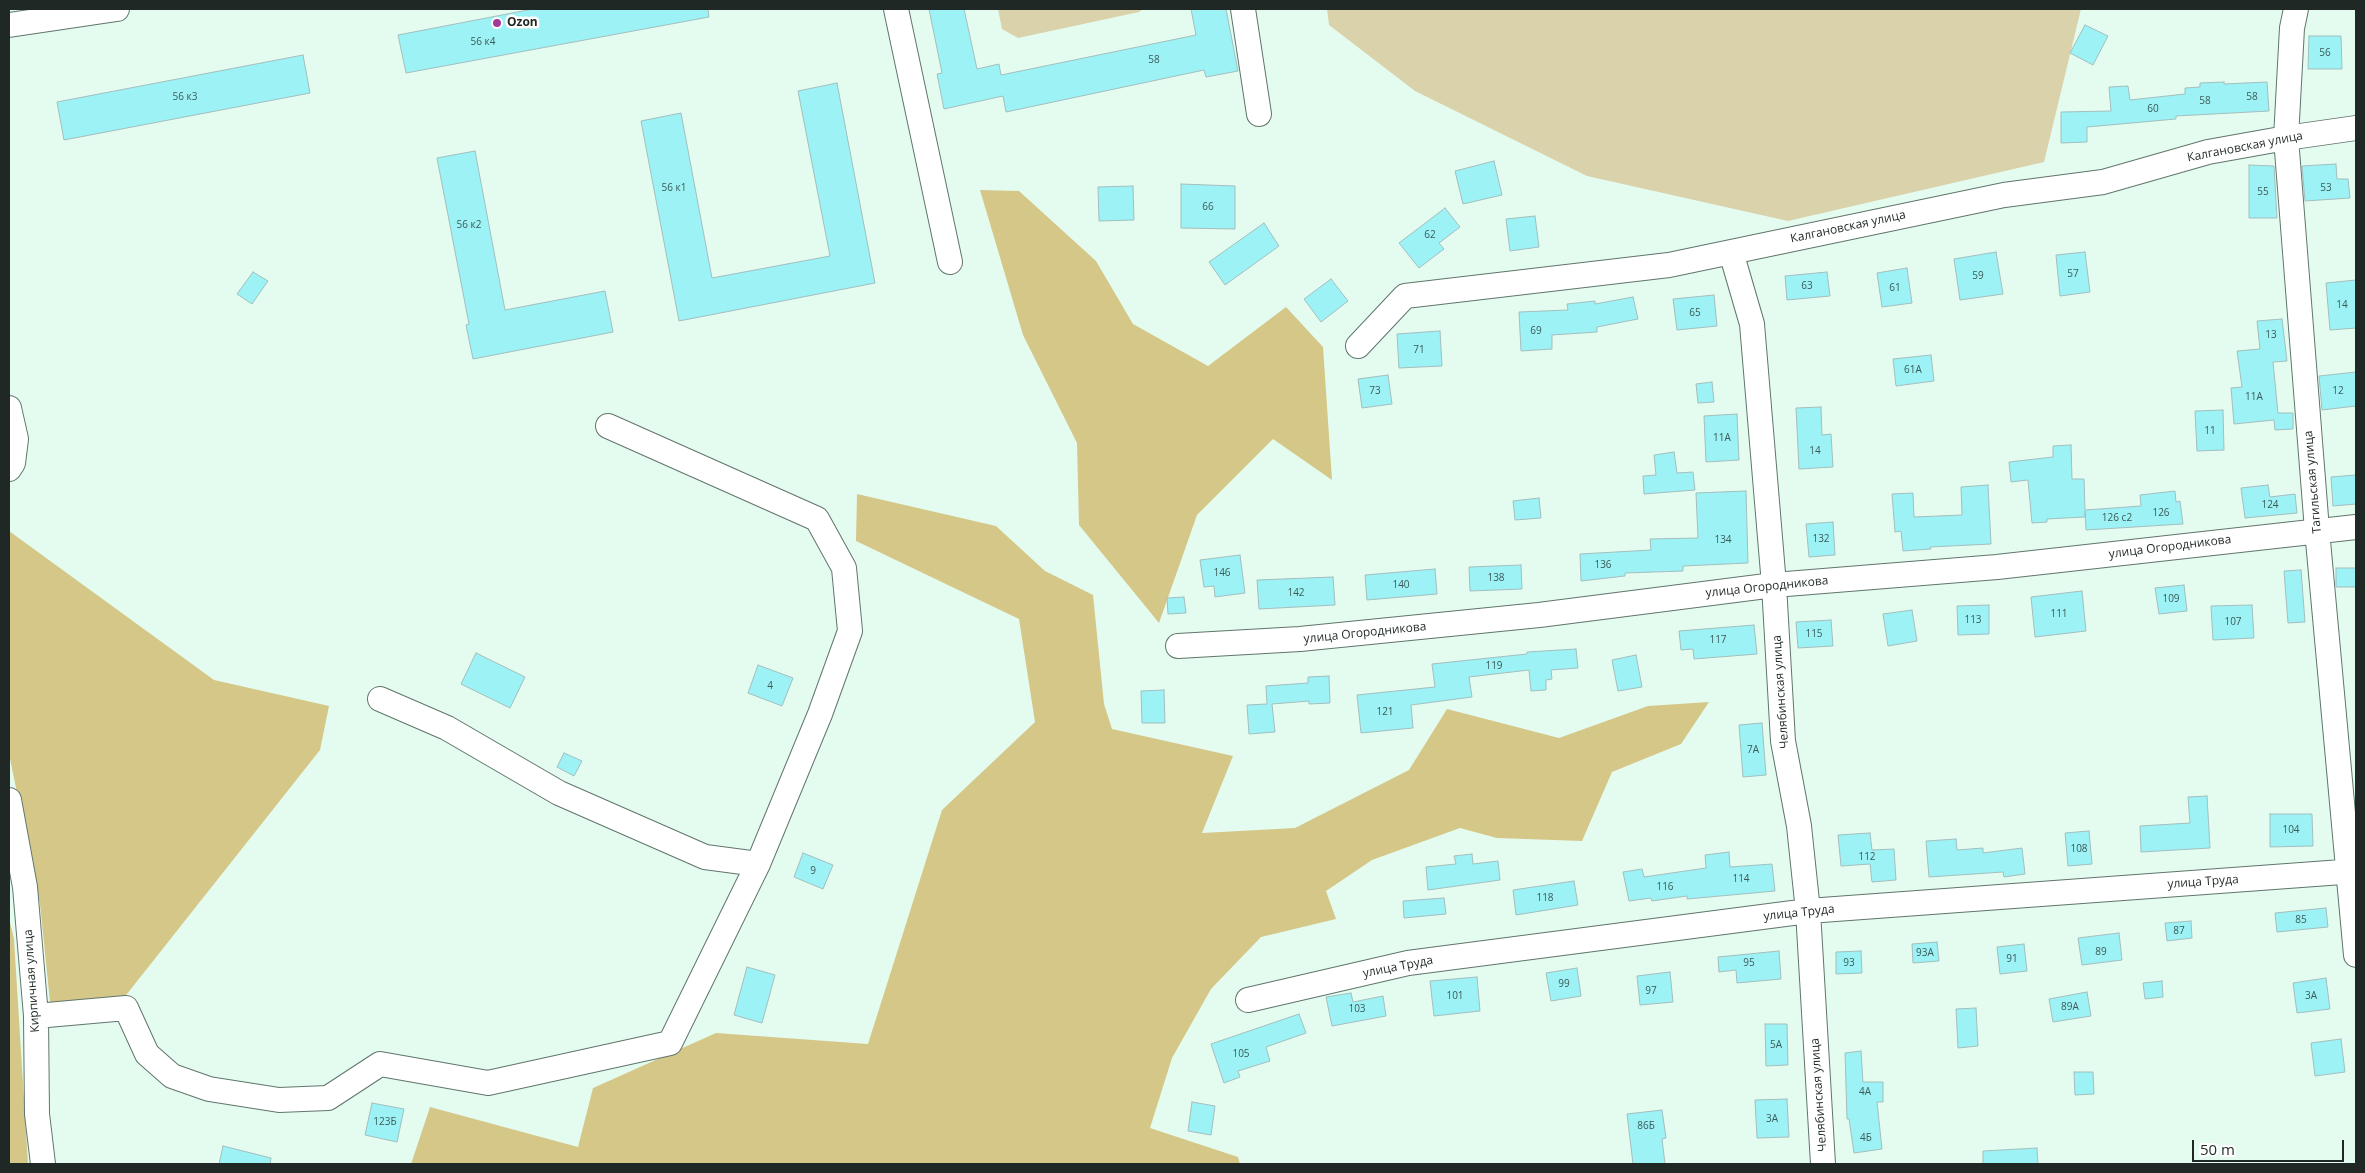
<!DOCTYPE html>
<html>
<head>
<meta charset="utf-8">
<style>
  body { margin:0 }
  #map { position:relative; width:2365px; height:1173px; overflow:hidden; background:#e4fcf0; font-family:"Open Sans",sans-serif }
  canvas { display:block }
  .frame { position:absolute; inset:0; border:10px solid #1f2824; pointer-events:none }
  .scale { position:absolute; left:2192px; top:1140px; width:152px; height:22px; box-sizing:border-box; border:2px solid #1f2824; border-top:0; padding-left:6px; font-size:15px; line-height:18px; white-space:nowrap; color:#1f2824; -webkit-text-stroke:4px #fff; paint-order:stroke }
</style>
</head>
<body>
<div id="map">
<canvas width="2365" height="1173"></canvas>
<div class="frame"></div>
<div class="scale">50 m</div>
</div>
<script>
const g = document.querySelector('canvas').getContext('2d');
g.lineJoin = 'round';
function fill(path, color) { g.fillStyle = color; g.fill(path, 'evenodd'); }
const shape = rows => new Path2D(rows.map(r => 'M' + r).join(''));
function stroke(path, color, width, dash) { g.strokeStyle = color; g.lineWidth = width; g.lineCap = dash ? 'butt' : 'round'; g.setLineDash(dash || []); g.stroke(path); }
function label(font, color, halo, rows, align = 'center') {
  g.font = font + ' "Open Sans",sans-serif'; g.lineWidth = 5; g.setLineDash([]); g.textBaseline = 'middle'; g.strokeStyle = halo; g.fillStyle = color; for (const [text, x, y, turn = 0] of rows) {
    g.save(); g.translate(x, y); g.rotate((+turn || 0) * Math.PI / 180); g.textAlign = isNaN(turn) ? turn : align; if (halo) g.strokeText(text, 0, 0); g.fillText(text, 0, 0); g.restore();
  }
}
const green = shape([
  [998,9,1143,9,1139,12,1018,38,1002,29],
  [1327,9,2081,9,2044,162,1788,221,1587,176,1415,91,1329,25]
]);
const forest = shape([
  [980,190,1019,191,1096,261,1133,324,1208,366,1286,307,1323,347,1332,480,1273,439,1197,515,1159,623,1079,525,1077,443,1023,335],
  [857,494,996,526,1045,571,1093,595,1104,704,1112,729,1233,756,1202,833,1295,828,1409,770,1447,709,1559,738,1648,706,1709,702,1681,744,1612,772,1582,841,1497,838,1460,828,1372,860,1326,891,1336,919,1261,937,1211,989,1172,1058,1150,1128,1238,1157,1240,1164,411,1164,430,1107,578,1147,593,1088,716,1033,868,1044,942,810,1035,722,1019,619,856,541],
  [9,531,214,680,329,706,320,750,123,999,50,1002,40,904,9,754],
  [9,918,14,939,28,1164,9,1164]
]);
const building = shape([
  [533,9,708,9,709,17,406,73,398,35,533,9],
  [929,9,964,9,977,69,999,64,1001,75,1196,35,1191,9,1226,9,1238,71,1206,77,1204,70,1006,112,1003,96,944,109,937,74,942,73,929,9],
  [2085,25,2108,36,2093,65,2070,53,2085,25],
  [2309,36,2341,36,2342,69,2308,69,2309,36],
  [303,55,310,93,64,140,57,102,303,55],
  [2224,82,2224,84,2267,82,2269,111,2176,116,2176,119,2087,127,2087,142,2061,143,2061,112,2111,111,2109,87,2128,86,2130,100,2185,94,2185,88,2200,87,2200,83,2224,82],
  [837,83,875,283,679,321,641,121,681,113,712,278,830,256,798,91,837,83],
  [475,151,505,310,605,291,613,332,473,359,466,325,469,324,437,158,475,151],
  [1494,161,1502,195,1463,204,1455,171,1494,161],
  [2336,164,2337,179,2348,179,2350,198,2305,201,2302,166,2336,164],
  [2249,165,2274,166,2277,218,2249,218,2249,165],
  [1181,184,1235,186,1235,229,1181,228,1181,184],
  [1133,186,1134,220,1099,221,1098,187,1133,186],
  [1445,208,1460,227,1439,243,1444,249,1419,268,1399,243,1445,208],
  [1535,216,1539,247,1510,251,1506,219,1535,216],
  [1264,223,1279,246,1225,285,1209,262,1264,223],
  [1996,252,2003,294,1960,300,1954,259,1996,252],
  [2085,252,2090,292,2060,296,2056,255,2085,252],
  [1907,268,1912,303,1882,307,1877,273,1907,268],
  [253,272,268,281,252,304,237,294,253,272],
  [1827,272,1830,296,1787,300,1785,276,1827,272],
  [1331,279,1348,301,1321,322,1304,299,1331,279],
  [2356,280,2356,328,2330,330,2326,283,2356,280],
  [1714,295,1717,326,1677,330,1673,299,1714,295],
  [1633,297,1638,319,1597,327,1597,332,1552,335,1552,349,1521,351,1519,312,1568,310,1567,304,1595,301,1595,304,1633,297],
  [2282,319,2287,361,2273,362,2278,413,2293,413,2293,429,2275,430,2274,420,2234,424,2231,388,2242,387,2237,351,2260,349,2257,321,2282,319],
  [1440,331,1442,366,1399,368,1397,334,1440,331],
  [1931,355,1934,381,1896,386,1893,359,1931,355],
  [2356,372,2356,406,2322,410,2319,376,2356,372],
  [1388,375,1392,404,1362,408,1358,379,1388,375],
  [1712,382,1714,402,1698,403,1696,384,1712,382],
  [1821,407,1822,435,1831,434,1833,467,1799,469,1796,408,1821,407],
  [2223,410,2224,450,2197,451,2195,411,2223,410],
  [1737,414,1739,460,1706,462,1704,416,1737,414],
  [2071,445,2072,479,2084,479,2085,510,2141,506,2140,495,2175,491,2176,502,2180,501,2183,524,2086,530,2085,511,2085,517,2047,519,2047,522,2032,523,2028,480,2011,482,2009,462,2053,457,2053,446,2071,445],
  [1674,452,1677,473,1693,472,1695,490,1644,494,1643,476,1656,475,1654,455,1674,452],
  [2356,475,2356,504,2333,506,2331,477,2356,475],
  [1988,485,1991,544,1930,547,1931,549,1903,551,1901,531,1895,532,1892,494,1913,493,1914,517,1962,515,1961,487,1988,485],
  [2268,485,2270,497,2295,494,2297,513,2245,518,2241,488,2268,485],
  [1746,491,1748,563,1683,566,1683,571,1625,573,1625,576,1581,581,1580,554,1651,550,1650,539,1698,538,1696,493,1746,491],
  [1539,498,1541,518,1515,520,1513,501,1539,498],
  [1833,522,1835,555,1809,557,1806,524,1833,522],
  [1240,555,1245,593,1215,597,1214,586,1204,587,1200,560,1240,555],
  [1521,565,1522,589,1470,591,1469,567,1521,565],
  [2336,568,2356,568,2356,587,2336,587,2336,568],
  [1435,569,1437,594,1367,600,1365,575,1435,569],
  [2301,570,2305,622,2288,623,2284,571,2301,570],
  [1333,577,1335,605,1259,609,1257,580,1333,577],
  [2184,585,2187,611,2159,614,2155,588,2184,585],
  [2082,591,2086,631,2035,637,2031,597,2082,591],
  [1184,597,1186,613,1168,614,1167,598,1184,597],
  [1989,605,1989,634,1958,635,1957,606,1989,605],
  [2252,605,2254,638,2213,640,2211,606,2252,605],
  [1912,610,1917,641,1888,646,1883,614,1912,610],
  [1831,620,1833,646,1798,648,1796,622,1831,620],
  [1754,625,1757,654,1694,659,1693,649,1681,650,1679,631,1754,625],
  [1576,649,1578,668,1551,670,1552,679,1546,680,1546,690,1531,691,1529,670,1469,677,1472,697,1411,705,1413,728,1361,733,1357,695,1435,687,1432,664,1527,654,1527,652,1576,649],
  [476,653,525,677,510,708,461,684,476,653],
  [1636,655,1642,687,1618,691,1612,660,1636,655],
  [758,665,793,678,782,706,748,693,758,665],
  [1329,676,1330,703,1309,704,1309,701,1272,704,1275,732,1249,734,1247,705,1267,704,1266,686,1308,683,1308,677,1329,676],
  [1164,690,1165,723,1142,723,1141,691,1164,690],
  [1762,723,1766,775,1743,777,1739,725,1762,723],
  [564,753,582,761,574,776,557,767,564,753],
  [2207,796,2210,848,2141,852,2140,826,2190,823,2188,797,2207,796],
  [2270,814,2312,814,2313,846,2270,847,2270,814],
  [2089,831,2092,864,2068,866,2065,833,2089,831],
  [1870,833,1872,850,1894,849,1896,880,1872,882,1870,864,1841,866,1838,835,1870,833],
  [1956,839,1957,850,1983,848,1983,853,2022,848,2025,874,2004,877,2003,872,1929,877,1926,841,1956,839],
  [1729,852,1730,867,1772,864,1775,891,1687,899,1687,896,1652,901,1651,898,1629,901,1623,872,1642,869,1644,877,1706,868,1705,855,1729,852],
  [803,853,833,865,823,889,794,877,803,853],
  [1472,854,1473,864,1498,861,1500,880,1428,890,1426,867,1456,864,1454,856,1472,854],
  [1574,881,1578,905,1516,915,1513,890,1574,881],
  [1444,898,1446,914,1404,918,1403,901,1444,898],
  [2326,908,2328,927,2277,932,2275,913,2326,908],
  [2191,921,2192,938,2167,941,2165,923,2191,921],
  [2119,933,2122,960,2082,965,2078,938,2119,933],
  [1937,942,1939,961,1913,963,1912,944,1937,942],
  [2024,944,2027,971,2000,974,1997,947,2024,944],
  [1779,951,1781,979,1737,983,1736,970,1719,972,1718,957,1779,951],
  [1861,951,1862,973,1836,974,1836,952,1861,951],
  [747,967,775,975,762,1023,734,1015,747,967],
  [1577,968,1581,996,1551,1001,1546,973,1577,968],
  [1670,972,1673,1002,1640,1005,1637,976,1670,972],
  [1477,977,1480,1011,1434,1016,1430,981,1477,977],
  [2326,978,2330,1009,2297,1013,2293,983,2326,978],
  [2162,981,2163,997,2145,999,2143,983,2162,981],
  [2087,992,2091,1016,2053,1022,2049,999,2087,992],
  [1351,993,1353,1002,1383,996,1386,1016,1332,1026,1326,997,1351,993],
  [1976,1008,1978,1046,1958,1048,1956,1009,1976,1008],
  [1299,1014,1306,1033,1266,1047,1270,1061,1238,1071,1240,1077,1224,1083,1211,1044,1299,1014],
  [1765,1024,1787,1024,1788,1065,1766,1066,1765,1024],
  [2341,1039,2345,1072,2315,1076,2311,1043,2341,1039],
  [1861,1051,1863,1082,1883,1082,1883,1102,1877,1102,1882,1149,1854,1153,1849,1119,1847,1119,1845,1053,1861,1051],
  [2074,1072,2093,1072,2094,1094,2075,1095,2074,1072],
  [1787,1099,1789,1137,1757,1138,1755,1100,1787,1099],
  [1192,1102,1215,1106,1211,1135,1188,1131,1192,1102],
  [372,1103,404,1109,397,1142,365,1135,372,1103],
  [1662,1110,1666,1138,1662,1139,1665,1164,1633,1164,1627,1114,1662,1110],
  [223,1146,271,1158,270,1164,219,1164,223,1146],
  [2037,1148,2038,1164,1983,1164,1983,1151,2037,1148]
]);
const minor = shape([
  [896,9,950,262],
  [1243,9,1259,114],
  [2296,9,2292,28,2286,138,2317,530,2356,955],
  [9,25,117,9],
  [1731,252,1752,324,1774,585,1783,741,1799,826,1808,911,1823,1164],
  [1358,346,1405,296,1669,265,2004,195,2103,182,2208,152,2286,138,2356,128],
  [9,408,16,439,13,463,9,469],
  [1178,646,1300,639,1539,615,1774,585,1997,567,2356,527],
  [380,699,447,728,559,793,705,857,758,864],
  [9,800,25,887,36,1016,37,1114,43,1164],
  [1248,1000,1408,963,1808,911,2356,871],
  [36,1016,126,1008,147,1054,172,1076,209,1089,279,1100,328,1098,380,1064,488,1083,670,1043,758,864,820,714,850,631,844,568,817,519,608,426]
]);
const markers = [
  [497,23,5,"#a4399a"]
];
const numberNames = [
  ["56 к4",483,42],
  ["56",2325,53],
  ["58",1154,60],
  ["56 к3",185,97],
  ["58",2252,97],
  ["58",2205,101],
  ["60",2153,109],
  ["56 к1",674,188],
  ["53",2326,188],
  ["55",2263,192],
  ["66",1208,207],
  ["56 к2",469,225],
  ["62",1430,235],
  ["57",2073,274],
  ["59",1978,276],
  ["63",1807,286],
  ["61",1895,288],
  ["14",2342,305],
  ["65",1695,313],
  ["69",1536,331],
  ["13",2271,335],
  ["71",1419,350],
  ["61А",1913,370],
  ["73",1375,391],
  ["12",2338,391],
  ["11А",2254,397],
  ["11",2210,431],
  ["11А",1722,438],
  ["14",1815,451],
  ["124",2270,505],
  ["126",2161,513],
  ["126 с2",2117,518],
  ["132",1821,539],
  ["134",1723,540],
  ["136",1603,565],
  ["146",1222,573],
  ["138",1496,578],
  ["140",1401,585],
  ["142",1296,593],
  ["109",2171,599],
  ["111",2059,614],
  ["113",1973,620],
  ["107",2233,622],
  ["115",1814,634],
  ["117",1718,640],
  ["119",1494,666],
  ["4",770,686],
  ["121",1385,712],
  ["7А",1753,750],
  ["104",2291,830],
  ["108",2079,849],
  ["112",1867,857],
  ["9",813,871],
  ["114",1741,879],
  ["116",1665,887],
  ["118",1545,898],
  ["85",2301,920],
  ["87",2179,931],
  ["89",2101,952],
  ["93А",1925,953],
  ["91",2012,959],
  ["95",1749,963],
  ["93",1849,963],
  ["99",1564,984],
  ["97",1651,991],
  ["101",1455,996],
  ["3А",2311,996],
  ["89А",2070,1007],
  ["103",1357,1009],
  ["5А",1776,1045],
  ["105",1241,1054],
  ["4А",1865,1092],
  ["3А",1772,1119],
  ["123Б",385,1122],
  ["86Б",1646,1126],
  ["4Б",1866,1138]
];
const poiNames = [
  ["Ozon",507,23]
];
const streetNames = [
  ["Калгановская улица",2245,147,-11],
  ["Калгановская улица",1848,227,-12],
  ["Тагильская улица",2313,482,-95],
  ["улица Огородникова",2170,547,-7],
  ["улица Огородникова",1767,587,-6],
  ["улица Огородникова",1365,633,-6],
  ["Челябинская улица",1781,692,-94],
  ["улица Труда",2203,882,-4],
  ["улица Труда",1799,913,-6],
  ["улица Труда",1398,967,-11],
  ["Кирпичная улица",32,981,-94],
  ["Челябинская улица",1819,1095,-94]
];
fill(green, '#dad2ab');
fill(forest, '#d5c788');
fill(building, '#9cf2f4');
stroke(building, '#a3bebe', 1);
stroke(minor, '#60756b', 26);
stroke(minor, '#fff', 24);
for (const [x, y, r, color] of markers) { const dot = new Path2D(); dot.arc(x, y, r, 0, 2 * Math.PI); g.fillStyle = color; g.fill(dot); stroke(dot, '#fff', 2); }
label('10px', '#3e5a58', null, numberNames);
label('bold 12px', '#1f2824', '#fff', poiNames, 'left');
label('12px', '#1f2824', '#fff', streetNames);
</script>
</body>
</html>
